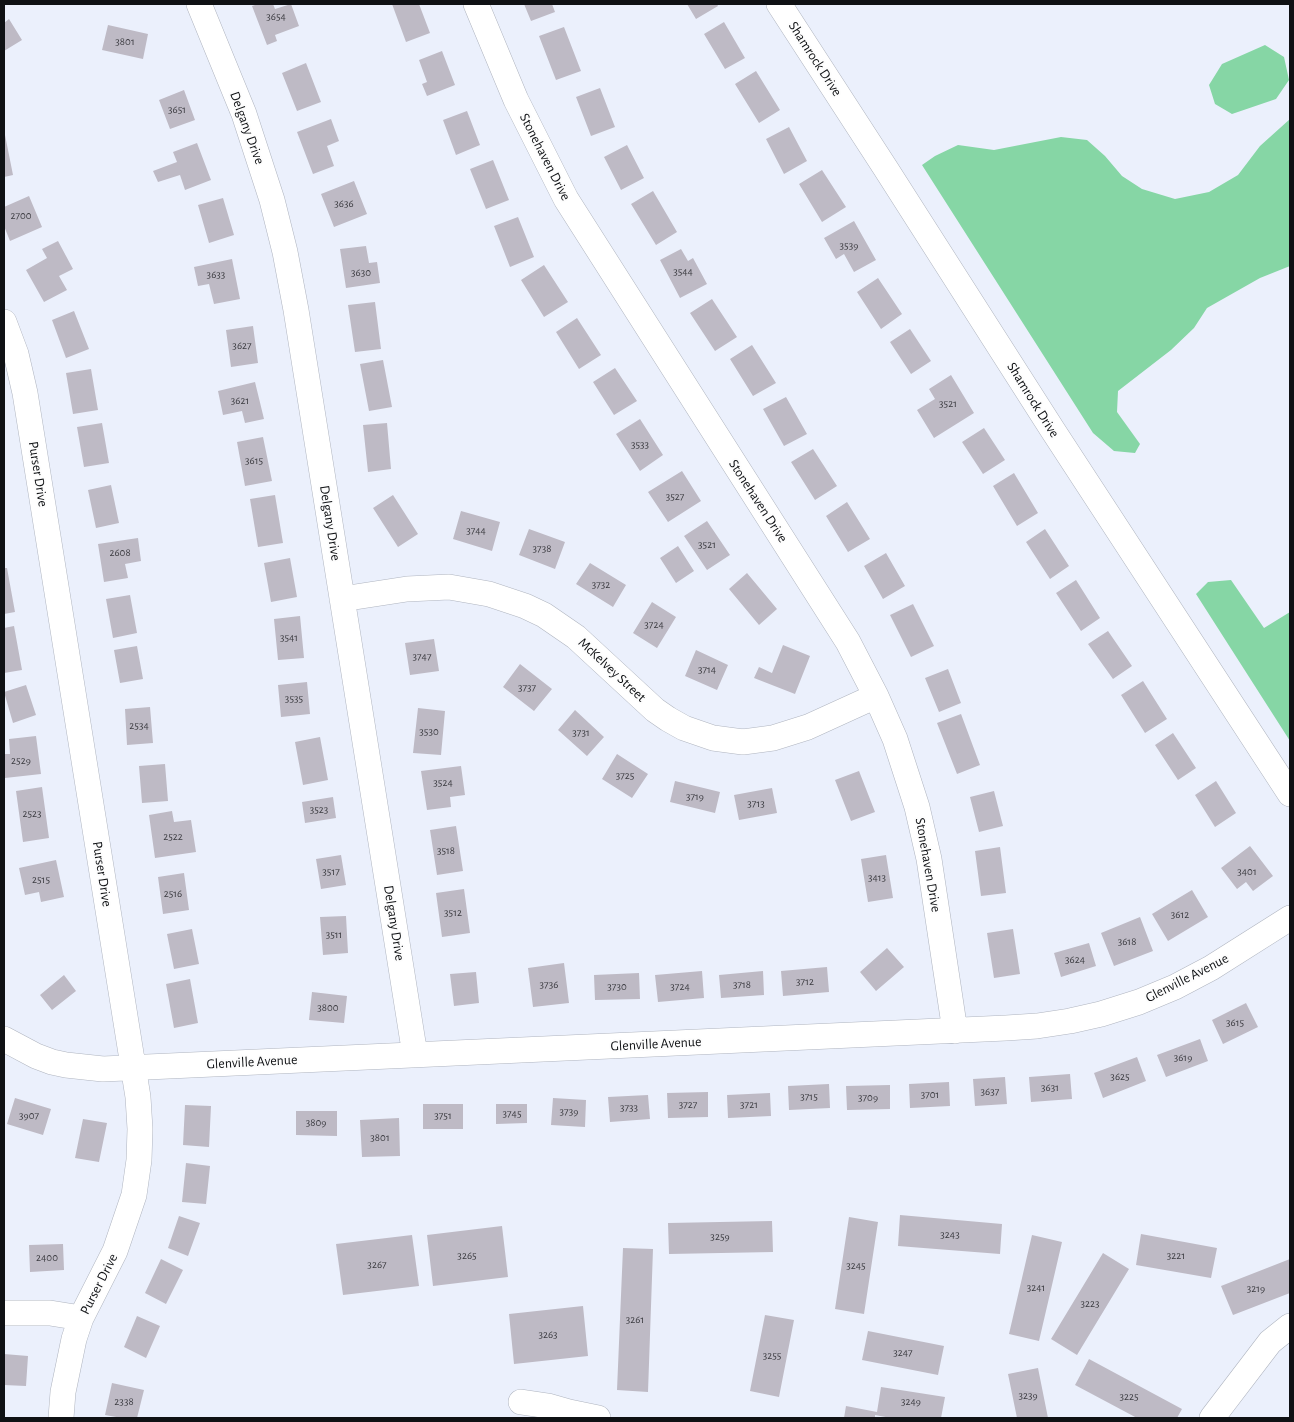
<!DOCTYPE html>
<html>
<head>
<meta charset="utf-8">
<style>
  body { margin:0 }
  #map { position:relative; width:1294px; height:1422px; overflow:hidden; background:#ebf0fc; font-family:"Alegreya Sans",sans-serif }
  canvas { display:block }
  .frame { position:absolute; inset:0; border:5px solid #0f1114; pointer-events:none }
</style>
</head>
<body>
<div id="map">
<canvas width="1294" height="1422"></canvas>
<div class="frame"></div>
</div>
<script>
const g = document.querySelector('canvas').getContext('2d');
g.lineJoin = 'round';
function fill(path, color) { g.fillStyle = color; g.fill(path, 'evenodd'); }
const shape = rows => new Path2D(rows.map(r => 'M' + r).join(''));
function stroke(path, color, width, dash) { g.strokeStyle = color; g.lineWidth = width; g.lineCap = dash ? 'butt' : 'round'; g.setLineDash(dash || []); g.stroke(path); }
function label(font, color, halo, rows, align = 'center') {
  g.font = font + ' "Alegreya Sans",sans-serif'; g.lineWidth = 4; g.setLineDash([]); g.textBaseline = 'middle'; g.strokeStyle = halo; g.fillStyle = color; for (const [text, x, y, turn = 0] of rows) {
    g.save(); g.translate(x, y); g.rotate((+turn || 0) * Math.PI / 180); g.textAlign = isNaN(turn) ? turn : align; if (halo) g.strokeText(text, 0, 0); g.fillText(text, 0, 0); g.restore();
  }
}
const green = shape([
  [1265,45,1284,57,1289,80,1276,99,1232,114,1215,104,1209,85,1222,64],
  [1290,119,1290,266,1260,278,1207,308,1194,328,1171,350,1118,391,1117,412,1140,444,1135,453,1114,451,1093,433,922,165,935,156,958,145,994,150,1061,137,1087,140,1105,156,1122,176,1142,189,1175,199,1209,192,1238,175,1260,146],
  [1231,580,1264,628,1290,612,1290,741,1196,594,1208,582]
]);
const building = shape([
  [258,4,273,4,275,9,291,4,299,26,275,35,277,41,267,45,252,6],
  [392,4,419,4,430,33,406,42],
  [524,4,552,4,555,12,531,21],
  [687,4,717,4,718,6,696,19],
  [9,19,22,40,4,51,4,23],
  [724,22,745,58,725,69,704,34],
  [108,25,148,34,143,59,102,50],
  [564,27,581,71,556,80,539,36],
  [442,51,455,85,427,96,422,84,427,82,419,60],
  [306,63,321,102,297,111,282,73],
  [756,71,780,110,759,123,735,84],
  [600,88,615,127,591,136,576,97],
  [184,90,195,120,170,129,159,100],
  [467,111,480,145,456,155,443,120],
  [331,119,339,141,327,146,334,166,313,174,297,132],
  [789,127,807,161,784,174,766,139],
  [4,135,5,135,13,175,4,177],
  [197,143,211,180,185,190,180,175,158,182,153,171,177,162,173,152],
  [627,145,644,178,621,190,604,157],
  [493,160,509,200,486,209,470,169],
  [822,170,846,207,822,222,799,184],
  [354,181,367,214,334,227,321,194],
  [653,191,677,232,656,245,631,204],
  [29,196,42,227,10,241,4,226,4,207],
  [223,198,234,235,209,243,198,205],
  [518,217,534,257,510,267,494,226],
  [854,221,876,260,854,272,844,254,836,259,824,238],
  [58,241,73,269,59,276,67,290,44,302,26,270,47,258,42,249],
  [366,246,369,263,377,262,380,283,346,288,340,249],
  [681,249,688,261,693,258,707,284,680,298,660,260],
  [232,259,240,299,214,304,209,284,198,286,194,267],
  [544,265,568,302,544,317,521,280],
  [878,278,902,314,881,329,857,292],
  [712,299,737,337,715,351,690,313],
  [375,302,381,349,355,352,348,305],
  [74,311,89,349,66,358,52,320],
  [577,318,601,355,579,369,556,332],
  [253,326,258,363,231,367,226,330],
  [910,329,931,361,911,374,890,342],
  [752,345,776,383,753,396,730,359],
  [383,360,392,407,369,411,360,364],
  [615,368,637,401,614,415,593,382],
  [91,369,98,410,73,414,66,373],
  [951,375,974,413,934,438,917,410,935,399,929,389],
  [255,382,264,419,245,423,242,411,223,415,218,391],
  [786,397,807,434,784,446,763,409],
  [640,419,663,455,640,471,616,434],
  [102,423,109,463,84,467,77,427],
  [387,423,391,469,368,472,363,425],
  [984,428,1005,460,983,474,962,442],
  [263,437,272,481,245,486,237,442],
  [813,449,837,486,815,500,791,462],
  [682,471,701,501,668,522,648,492],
  [1014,473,1038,513,1017,526,993,486],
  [111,485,119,523,96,528,88,490],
  [275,495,283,543,258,547,250,499],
  [393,495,418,534,398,547,373,508],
  [847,502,870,539,848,552,826,516],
  [461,511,500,522,492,551,453,539],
  [707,521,730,555,707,570,684,536],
  [529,529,565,542,555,569,519,555],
  [1045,529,1069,566,1050,579,1026,542],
  [138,538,141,561,125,564,128,578,104,582,98,544],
  [678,546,694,571,676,583,660,558],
  [886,553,905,586,883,599,864,566],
  [290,558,297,597,271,602,264,563],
  [590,563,626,585,613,607,576,584],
  [4,568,7,568,15,612,4,614],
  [747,573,777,609,759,625,729,589],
  [1076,580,1100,618,1081,631,1056,593],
  [130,595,137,633,113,638,106,599],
  [652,602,676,617,657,648,633,633],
  [913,604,934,646,911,657,890,615],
  [300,616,304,658,278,660,274,619],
  [14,626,22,670,4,673,4,628],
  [1108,631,1132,666,1113,679,1088,644],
  [434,639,439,671,410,675,405,643],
  [783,645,810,656,795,694,754,678,759,667,772,673],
  [137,646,143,679,120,683,114,650],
  [696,650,728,665,717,690,685,676],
  [520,664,552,689,534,711,503,687],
  [948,669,961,703,939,712,925,678],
  [1143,681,1167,719,1145,733,1121,695],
  [307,682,310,714,281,717,278,685],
  [26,685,36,715,13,723,4,692],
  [150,707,153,743,127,745,125,709],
  [418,708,445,711,441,755,413,753],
  [575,710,604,737,587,756,558,730],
  [961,714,980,765,957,774,937,723],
  [1173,733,1196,768,1178,780,1155,745],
  [36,736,41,774,5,778,4,754,10,754,9,739],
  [320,737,328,780,303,785,295,742],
  [617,754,648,774,632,798,602,779],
  [165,764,168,801,142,803,139,766],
  [461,766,465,795,450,797,451,807,427,810,421,771],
  [859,771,875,812,851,821,835,780],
  [675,781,720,792,715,813,670,802],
  [1216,781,1236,813,1215,827,1195,795],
  [42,787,49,838,23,842,16,791],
  [772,788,777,813,739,820,734,795],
  [994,791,1003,826,979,832,970,797],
  [333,797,336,818,305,823,302,802],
  [172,811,174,822,191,820,196,852,155,858,149,815],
  [456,826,463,871,437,875,430,830],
  [1250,846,1273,876,1253,891,1246,882,1237,889,1221,868],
  [1000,847,1006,893,981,896,975,851],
  [341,855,346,885,321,889,316,859],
  [886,855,893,898,868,902,861,859],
  [56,860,64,897,41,902,39,892,25,895,19,868],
  [184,873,189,910,163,914,158,877],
  [464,889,470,933,442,937,436,893],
  [1192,890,1208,917,1168,941,1152,914],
  [346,916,348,953,323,955,320,917],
  [1140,917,1153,951,1114,966,1101,933],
  [192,929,199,964,174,969,167,934],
  [1013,929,1020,974,994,978,987,933],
  [1089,943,1096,966,1061,977,1054,953],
  [887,948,904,967,876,991,860,972],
  [564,963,569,1003,533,1007,528,968],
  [827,967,829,992,783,996,781,971],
  [702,971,704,998,658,1002,655,975],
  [763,971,764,995,721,998,719,975],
  [476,972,479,1003,454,1006,450,974],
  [639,973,640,999,595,1000,594,975],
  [64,975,76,991,52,1010,40,995],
  [190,979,198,1023,174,1028,166,984],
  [312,992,347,996,344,1023,309,1020],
  [1246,1003,1258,1027,1223,1044,1212,1020],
  [1200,1039,1208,1061,1166,1077,1157,1055],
  [1137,1057,1146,1081,1103,1098,1094,1073],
  [1070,1074,1072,1099,1031,1102,1029,1077],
  [1005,1077,1007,1104,975,1106,973,1079],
  [949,1082,950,1106,910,1108,909,1084],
  [829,1084,830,1108,789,1110,788,1086],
  [890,1085,890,1109,847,1110,846,1086],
  [708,1092,708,1117,668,1118,667,1093],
  [770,1093,771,1116,728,1118,727,1095],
  [648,1095,650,1119,610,1122,608,1097],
  [15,1098,51,1109,43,1135,7,1124],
  [553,1098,586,1100,585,1127,551,1125],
  [423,1104,463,1104,463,1129,423,1129],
  [496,1104,527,1104,527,1123,496,1124],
  [185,1105,211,1106,209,1147,183,1145],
  [296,1111,337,1111,337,1136,296,1135],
  [399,1118,400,1156,362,1157,360,1120],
  [83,1119,107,1123,99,1162,75,1158],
  [186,1163,210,1166,206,1204,182,1202],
  [900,1215,1002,1224,1000,1254,898,1246],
  [179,1216,200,1223,188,1256,168,1248],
  [849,1217,878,1222,864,1314,835,1309],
  [772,1221,773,1252,669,1254,668,1223],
  [502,1226,508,1277,433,1286,427,1235],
  [1141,1234,1217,1248,1211,1278,1136,1265],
  [412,1235,419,1286,343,1295,336,1244],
  [1032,1235,1062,1242,1039,1341,1009,1334],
  [63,1244,64,1270,30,1272,29,1245],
  [623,1248,653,1249,648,1392,617,1390],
  [1103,1253,1129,1269,1077,1355,1051,1339],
  [161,1259,183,1270,166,1304,145,1293],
  [1290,1259,1290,1293,1233,1315,1221,1286],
  [583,1306,588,1356,514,1364,509,1314],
  [765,1315,794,1320,779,1397,750,1391],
  [137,1316,160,1326,146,1358,124,1347],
  [868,1331,944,1346,938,1375,862,1360],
  [4,1354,28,1356,26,1386,4,1385],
  [1089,1359,1182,1409,1177,1418,1137,1418,1075,1385],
  [1038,1368,1048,1418,1017,1418,1008,1374],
  [112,1383,144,1390,137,1418,122,1418,105,1415],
  [881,1387,945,1397,941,1418,891,1418,875,1415,875,1418,844,1418,846,1406,877,1412]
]);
const minor = shape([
  [199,4,244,114,272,200,285,252,296,310,415,1055],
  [476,4,516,100,566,199,848,642,876,696,895,739,917,807,929,859,955,1031],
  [779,4,886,169,1052,429,1290,794],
  [4,322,16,354,25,393,138,1097,140,1129,139,1160,134,1195,115,1251,81,1318,74,1339,63,1392,61,1418],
  [342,599,407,589,449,587,489,594,525,606,544,615,576,637,655,710,668,719,684,728,713,738,743,742,773,738,808,727,876,696],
  [4,1039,36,1056,52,1062,66,1065,103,1069,1006,1028,1037,1026,1070,1021,1101,1014,1139,1002,1175,987,1211,968,1290,918],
  [4,1313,50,1313,81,1318],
  [521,1402,548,1406,569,1412,598,1418],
  [1212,1418,1270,1342,1290,1326]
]);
const numberNames = [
  ["3654",276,17],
  ["3801",125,42],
  ["3651",177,110],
  ["3636",344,204],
  ["2700",21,216],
  ["3539",849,246],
  ["3544",683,272],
  ["3630",361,273],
  ["3633",216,275],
  ["3627",242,346],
  ["3621",240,401],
  ["3521",948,404],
  ["3533",640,445],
  ["3615",254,461],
  ["3527",675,497],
  ["3744",476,531],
  ["3521",707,545],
  ["3738",542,549],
  ["2608",120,553],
  ["3732",601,585],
  ["3724",654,625],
  ["3541",289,638],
  ["3747",422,657],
  ["3714",707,670],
  ["3737",527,688],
  ["3535",294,699],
  ["2534",139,726],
  ["3530",429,732],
  ["3731",581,733],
  ["2529",21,761],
  ["3725",625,776],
  ["3524",443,783],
  ["3719",695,797],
  ["3713",756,804],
  ["3523",319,810],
  ["2523",32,814],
  ["2522",173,837],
  ["3518",446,851],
  ["3517",331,872],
  ["3401",1247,872],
  ["3413",877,878],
  ["2515",41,880],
  ["2516",173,894],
  ["3512",453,913],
  ["3612",1180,915],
  ["3511",334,935],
  ["3618",1127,942],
  ["3624",1075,960],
  ["3712",805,982],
  ["3736",549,985],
  ["3718",742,985],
  ["3730",617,987],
  ["3724",680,987],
  ["3800",328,1008],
  ["3615",1235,1023],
  ["3619",1183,1058],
  ["3625",1120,1077],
  ["3631",1050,1088],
  ["3637",990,1092],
  ["3701",930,1095],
  ["3715",809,1097],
  ["3709",868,1098],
  ["3727",688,1105],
  ["3721",749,1105],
  ["3733",629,1108],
  ["3739",569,1112],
  ["3745",512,1114],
  ["3907",29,1116],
  ["3751",443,1116],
  ["3809",316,1123],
  ["3801",380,1138],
  ["3243",950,1235],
  ["3259",720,1237],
  ["3265",467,1256],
  ["3221",1176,1256],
  ["2400",47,1258],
  ["3267",377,1265],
  ["3245",856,1266],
  ["3241",1036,1288],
  ["3219",1256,1289],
  ["3223",1090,1304],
  ["3261",635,1320],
  ["3263",548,1335],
  ["3247",903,1353],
  ["3255",772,1356],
  ["3239",1028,1396],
  ["3225",1129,1397],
  ["2338",124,1402],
  ["3249",911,1402]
];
const streetNames = [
  ["Shamrock Drive",815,59,57],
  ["Delgany Drive",247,128,70],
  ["Stonehaven Drive",545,157,63],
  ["Shamrock Drive",1033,400,58],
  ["Purser Drive",38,474,81],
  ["Stonehaven Drive",758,501,57],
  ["Delgany Drive",330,523,81],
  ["McKelvey Street",612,670,43],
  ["Stonehaven Drive",928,865,80],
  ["Purser Drive",102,874,81],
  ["Delgany Drive",394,923,81],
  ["Glenville Avenue",1187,978,-27],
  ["Glenville Avenue",656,1044,-3],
  ["Glenville Avenue",252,1062,-3],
  ["Purser Drive",99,1284,-63]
];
fill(green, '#86d6a5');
fill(building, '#bebac5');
stroke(minor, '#afb4bf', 26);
stroke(minor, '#fff', 25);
label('11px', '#3b3b40', null, numberNames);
label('14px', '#0f1114', '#fdfdfd', streetNames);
</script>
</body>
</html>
